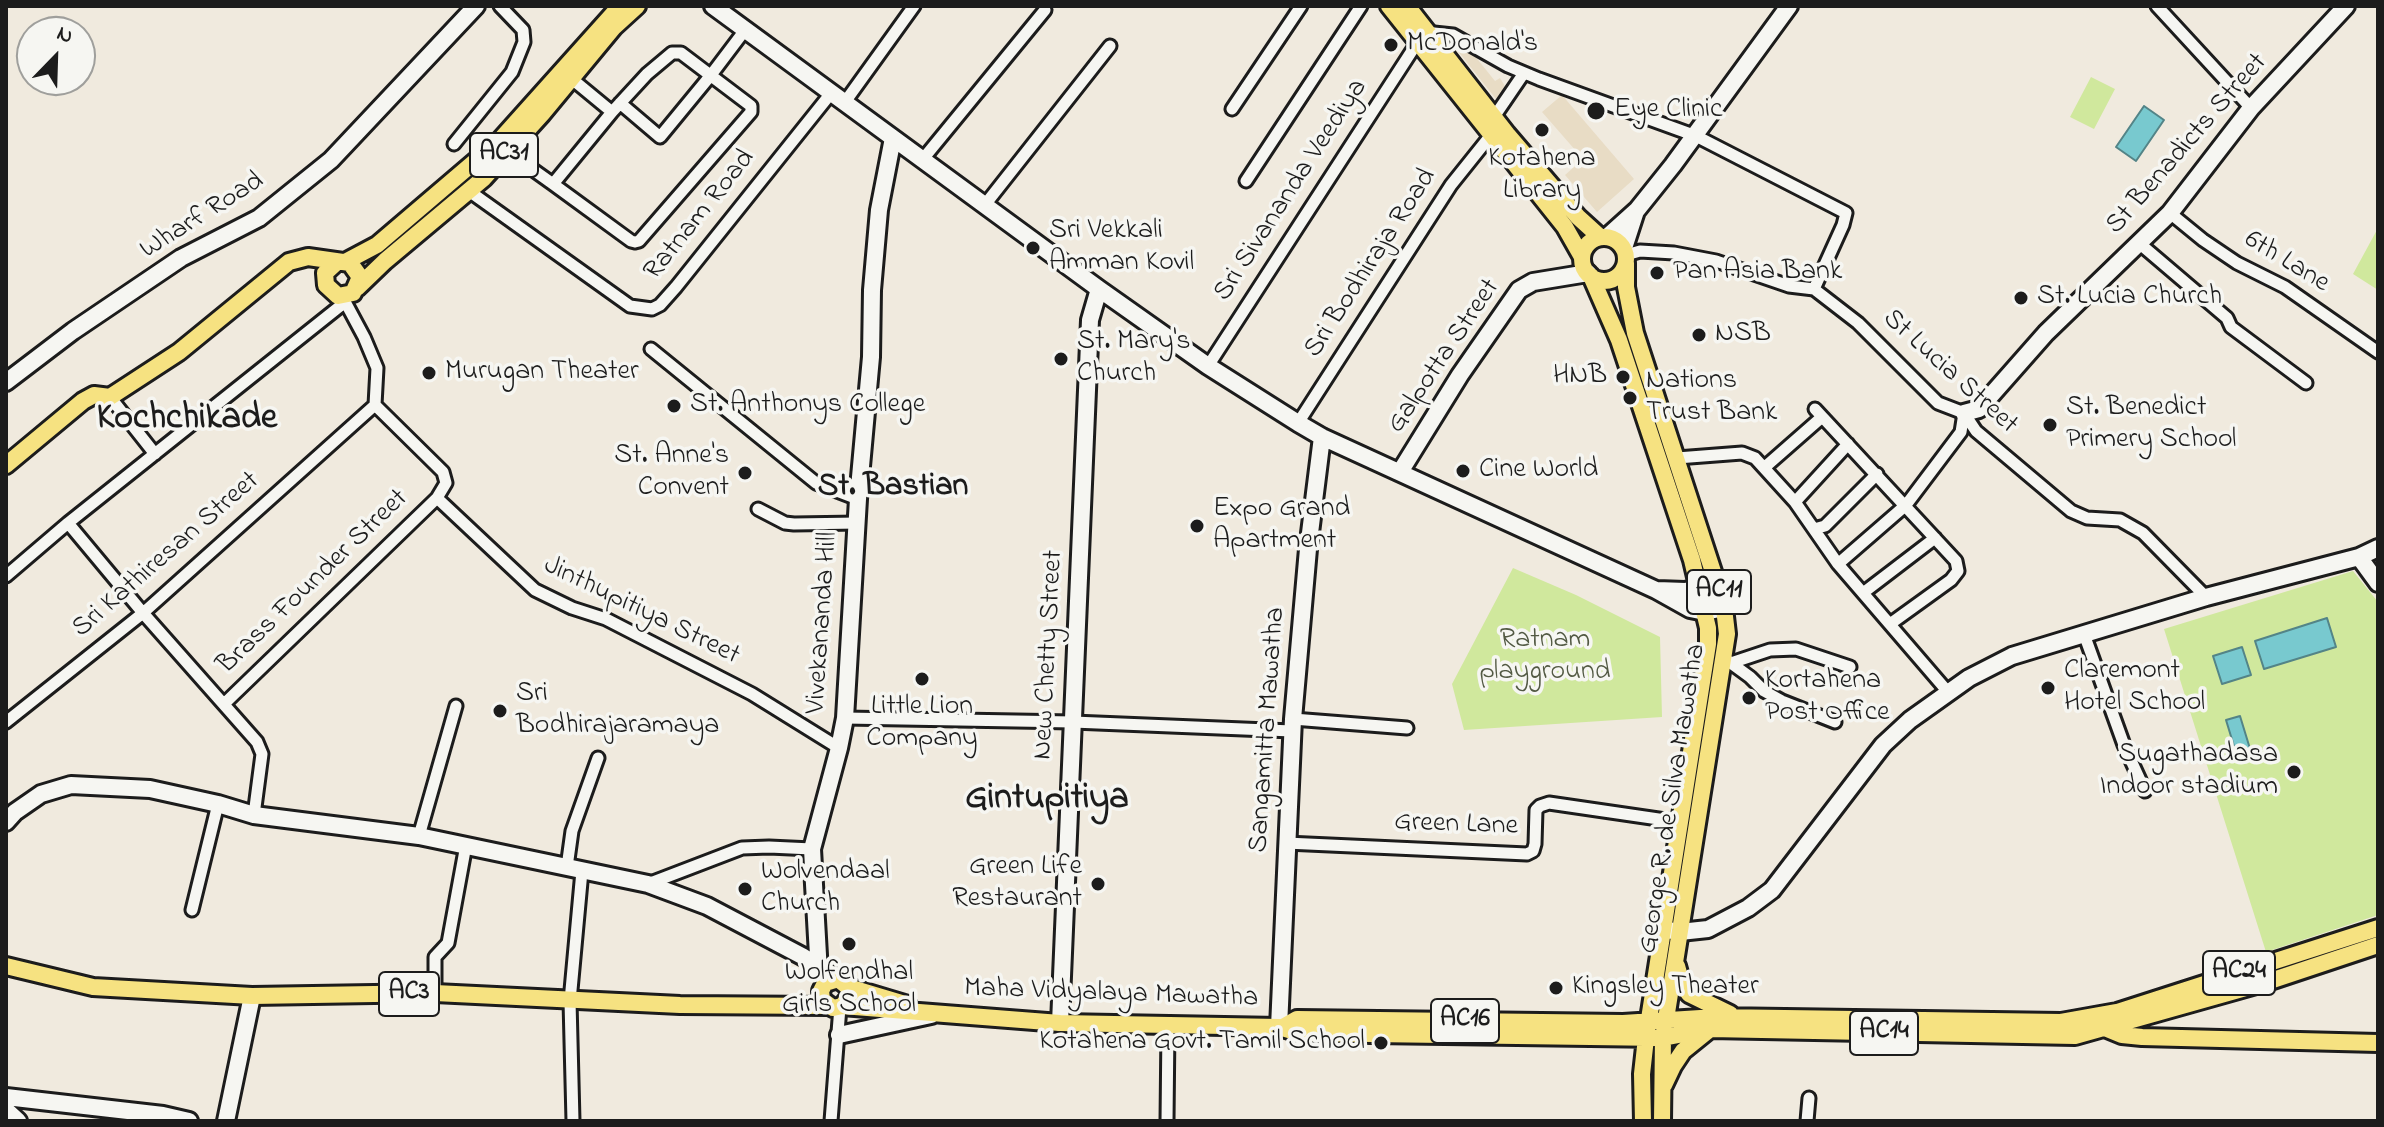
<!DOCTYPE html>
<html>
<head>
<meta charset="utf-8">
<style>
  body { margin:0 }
  #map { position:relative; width:2384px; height:1127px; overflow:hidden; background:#f0eade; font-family:"Indie Flower",sans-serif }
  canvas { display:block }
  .frame { position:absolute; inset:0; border:8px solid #1c1c1c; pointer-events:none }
  .north { position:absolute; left:16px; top:16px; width:80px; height:80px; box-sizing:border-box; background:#f6f6f2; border:2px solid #9f9f9c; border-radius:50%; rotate:23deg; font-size:22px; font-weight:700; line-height:32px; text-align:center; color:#1c1c1c }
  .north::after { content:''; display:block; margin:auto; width:28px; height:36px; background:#1c1c1c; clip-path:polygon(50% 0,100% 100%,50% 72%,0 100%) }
</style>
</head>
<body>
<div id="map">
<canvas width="2384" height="1127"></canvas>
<div class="frame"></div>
<div class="north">N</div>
</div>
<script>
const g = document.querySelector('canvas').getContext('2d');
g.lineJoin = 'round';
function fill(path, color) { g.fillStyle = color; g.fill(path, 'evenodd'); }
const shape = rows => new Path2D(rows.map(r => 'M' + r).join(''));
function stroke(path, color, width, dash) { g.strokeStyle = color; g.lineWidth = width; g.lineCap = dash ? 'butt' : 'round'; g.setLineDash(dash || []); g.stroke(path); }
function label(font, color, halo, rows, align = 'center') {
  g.font = font + ' "Indie Flower",sans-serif'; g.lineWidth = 7; g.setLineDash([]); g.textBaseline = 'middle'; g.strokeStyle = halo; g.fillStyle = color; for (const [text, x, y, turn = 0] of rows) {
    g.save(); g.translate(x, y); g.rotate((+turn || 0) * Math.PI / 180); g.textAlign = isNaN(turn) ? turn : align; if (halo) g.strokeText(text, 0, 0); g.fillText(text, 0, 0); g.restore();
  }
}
const built = shape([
  [1466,45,1495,81,1500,78,1508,91,1496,99,1457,50],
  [1562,95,1634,179,1597,212,1565,175,1583,159,1542,112]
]);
const green = shape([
  [2091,77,2115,89,2094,129,2070,117],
  [2378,228,2378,290,2353,274],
  [1513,568,1576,595,1660,637,1662,717,1464,730,1452,684],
  [2353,571,2378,602,2378,915,2266,952,2164,629]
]);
const water = shape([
  [2144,106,2164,120,2136,161,2116,147,2144,106],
  [2327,618,2336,647,2264,669,2255,641,2327,618],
  [2242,647,2251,675,2222,684,2213,656,2242,647],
  [2240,716,2251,752,2237,756,2226,720,2240,716]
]);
const street = shape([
  [2157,6,2251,108],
  [572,79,612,112],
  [845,102,914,6],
  [620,103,660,137,711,75,745,30],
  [1232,109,1301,6],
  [1494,117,1524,73],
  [454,144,512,72,524,42,523,30,500,6],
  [510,148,525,164,553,184,631,241,635,242,639,241,751,112,751,106,681,53,672,53,647,74,612,112,553,184],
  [923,159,1045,10],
  [1246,181,1361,6],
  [469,191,630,306,652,309,660,305,676,287,832,92],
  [984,206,1110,46],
  [2170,213,2203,240,2237,263,2285,287,2378,352],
  [2139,243,2227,318,2231,327,2306,383],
  [1626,255,1640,251,1674,253,1716,261,1789,286,1814,289,1858,323,1938,403,1964,413,1976,431,2071,511,2087,518,2120,520,2143,533,2206,597],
  [651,349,816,483,858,499],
  [1208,366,1417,43,1434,33,1453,35,1508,66,1539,79,1696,136,1846,213,1843,225,1814,289],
  [110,397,155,454],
  [1815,409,1956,561,1958,571,1951,580,1890,624],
  [1298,423,1451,185,1491,135],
  [1677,458,1742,453,1755,458,1795,502,1838,564,1948,692],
  [1765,467,1822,417],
  [437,498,535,590,572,608,606,619,752,694,839,748],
  [1795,502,1848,444],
  [758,509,785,523,794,524,858,523],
  [68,523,143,613,257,742,262,754,254,815],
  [1814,529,1825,526,1877,474],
  [1838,564,1906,505,1961,432,1964,413],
  [6,576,68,523,344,303],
  [1863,593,1935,538],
  [2084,634,2124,745,2145,791],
  [1724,658,1750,677,1764,691,1782,701,1835,722],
  [1731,663,1770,650,1796,649,1850,667],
  [224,704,437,498,446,483,443,472,375,405],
  [845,718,1073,722,1292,731],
  [1293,719,1407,728],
  [6,722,143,613,375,405,377,368,364,337,342,296],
  [419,836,456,706],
  [1286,843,1527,854,1533,851,1535,844,1536,810,1540,806,1549,803,1679,822],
  [567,867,572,831,598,758],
  [648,884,742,848,769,847,812,849],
  [192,910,218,804],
  [435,993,435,957,448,943,466,845],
  [573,1121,570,1001,582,871],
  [831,1121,840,1007],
  [1167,1121,1168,1026],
  [1807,1121,1809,1098]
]);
const secondary = shape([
  [713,6,1099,289,1208,366,1298,423,1322,437,1656,590,1690,609,1705,612,1724,608],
  [1607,237,1637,210,1673,165,1789,6],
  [1624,248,1636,211],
  [6,382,73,331,181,258,259,218,331,160,476,6],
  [1964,413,1979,409,2046,333,2170,213,2251,108,2346,6],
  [1400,472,1460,375,1519,290,1533,282,1588,273],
  [2359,557,2378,583],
  [1657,590,1685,591,1717,584],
  [6,822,15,812,41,794,71,785,150,789,218,804,254,815,419,836,648,884,707,906,802,956,838,979],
  [1667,930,1680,932,1708,929,1748,908,1772,890,1883,745,1910,720,1969,678,2012,656,2206,597,2359,557,2378,548],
  [819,973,812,849,839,748,845,718,858,499,871,357,872,290,879,210,893,138],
  [1060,1023,1090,320,1099,289],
  [1279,1027,1293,719,1308,549,1322,437],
  [839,1035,931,1015],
  [6,1097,163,1115,189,1121],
  [6,1110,18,1121],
  [226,1121,252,996]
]);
const primary = shape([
  [1389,6,1565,227,1582,257],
  [1407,6,1507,134,1578,217,1600,237],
  '1582 259a22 22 0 1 1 44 0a22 22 0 1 1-44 0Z',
  [345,262,377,245,500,140,620,6],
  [1626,263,1626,287,1635,333,1717,584,1724,608,1727,634,1663,1038,1662,1121],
  [1591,276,1619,340,1692,560,1708,628,1708,644,1646,1038,1642,1074,1643,1121],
  [357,288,385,261,484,178,542,114,614,27,637,6],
  [6,465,83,401,94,395,110,397,179,352,289,262,308,257,350,263,360,277,353,293,338,296,326,285,325,273,337,262],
  [6,966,93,987,252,996,435,993,680,1005,828,1006],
  [1677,966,1682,984,1689,994,1730,1014],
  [848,987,850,996,842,1006,833,1008,822,1000,821,991,825,983,838,979,848,987,908,1005],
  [842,1006,1060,1023,1279,1027,1299,1033,1663,1038,1710,1029,2075,1036,2267,982,2378,945],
  [1283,1027,1297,1019,1623,1023,1716,1017,2061,1022,2117,1012,2378,928],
  [2105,1028,2122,1035,2142,1037,2378,1043],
  [1664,1085,1673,1066,1683,1051,1709,1030]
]);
const markers = [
  [1391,45,8,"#1c1c1c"],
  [1596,111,10,"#1c1c1c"],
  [1542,130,8,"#1c1c1c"],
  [1033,248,8,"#1c1c1c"],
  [1657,273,8,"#1c1c1c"],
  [2021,298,8,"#1c1c1c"],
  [1699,335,8,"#1c1c1c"],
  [1061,359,8,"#1c1c1c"],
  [429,373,8,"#1c1c1c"],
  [1623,377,8,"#1c1c1c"],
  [1630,398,8,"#1c1c1c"],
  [674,406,8,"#1c1c1c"],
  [2050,425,8,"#1c1c1c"],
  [1463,471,8,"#1c1c1c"],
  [745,473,8,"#1c1c1c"],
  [1197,526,8,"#1c1c1c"],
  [922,679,8,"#1c1c1c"],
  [2048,688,8,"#1c1c1c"],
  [1749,698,8,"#1c1c1c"],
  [500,711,8,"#1c1c1c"],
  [2294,772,8,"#1c1c1c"],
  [1098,884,8,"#1c1c1c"],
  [745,889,8,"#1c1c1c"],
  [849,944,8,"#1c1c1c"],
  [1556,988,8,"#1c1c1c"],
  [1381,1043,8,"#1c1c1c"]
];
const shields = [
  [504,155,68],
  [1719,592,64],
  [2239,973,72],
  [409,994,60],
  [1465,1021,68],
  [1884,1033,68]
];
const shieldNames = [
  ["AC31",504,155],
  ["AC11",1719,592],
  ["AC24",2239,973],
  ["AC3",409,994],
  ["AC16",1465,1021],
  ["AC14",1884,1033]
];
const poiNames = [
  ["McDonald's",1407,45],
  ["Eye Clinic",1614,111],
  ["Kotahena",1542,160,"center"],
  ["Library",1542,192,"center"],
  ["Sri Vekkali",1049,232],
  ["Amman Kovil",1049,264],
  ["Pan Asia Bank",1673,273],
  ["St. Lucia Church",2037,298],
  ["NSB",1715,335],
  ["St. Mary's",1077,343],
  ["Church",1077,375],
  ["Murugan Theater",445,373],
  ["HNB",1607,377,"right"],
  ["Nations",1646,382],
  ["Trust Bank",1646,414],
  ["St. Anthonys College",690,406],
  ["St. Benedict",2066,409],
  ["Primery School",2066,441],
  ["St. Anne's",729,457,"right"],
  ["Convent",729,489,"right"],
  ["Cine World",1479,471],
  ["Expo Grand",1213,510],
  ["Apartment",1213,542],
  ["Claremont",2064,672],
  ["Hotel School",2064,704],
  ["Kortahena",1765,682],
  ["Post Office",1765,714],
  ["Sri",516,695],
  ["Bodhirajaramaya",516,727],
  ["Little Lion",922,708,"center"],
  ["Company",922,740,"center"],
  ["Sugathadasa",2278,756,"right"],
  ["Indoor stadium",2278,788,"right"],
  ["Green Life",1082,868,"right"],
  ["Restaurant",1082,900,"right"],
  ["Wolvendaal",761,873],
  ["Church",761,905],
  ["Wolfendhal",849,974,"center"],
  ["Girls School",849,1006,"center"],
  ["Kingsley Theater",1572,988],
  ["Kotahena Govt. Tamil School",1365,1043,"right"]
];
const streetNames = [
  ["St Benadicts Street",2188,145,-49],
  ["Sri Sivananda Veediya",1292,191,-57],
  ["Ratnam Road",701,216,-51],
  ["Wharf Road",203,217,-32],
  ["6th Lane",2286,263,31],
  ["Sri Bodhiraja Road",1372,264,-57],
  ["Galpotta Street",1445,357,-56],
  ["St Lucia Street",1949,373,42],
  ["Sri Kathiresan Street",167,556,-41],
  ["Brass Founder Street",314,583,-44],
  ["Jinthupitiya Street",641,612,26],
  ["Vivekananda Hill",824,623,-86],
  ["New Chetty Street",1050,655,-87],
  ["Sangamitta Mawatha",1269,730,-86],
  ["George R. de Silva Mawatha",1674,799,-81],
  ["Green Lane",1456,826,2],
  ["Maha Vidyalaya Mawatha",1111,995,2]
];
const parkNames = [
  ["Ratnam",1545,641],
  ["playground",1545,673]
];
const quarterNames = [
  ["St. Bastian",893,489]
];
const districtNames = [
  ["Kochchikade",187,421],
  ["Gintupitiya",1047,801]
];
fill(built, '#e8dcc5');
fill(green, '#d0e89d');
fill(water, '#78c9cf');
stroke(water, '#538487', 2);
stroke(street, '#1c1c1c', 17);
stroke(secondary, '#1c1c1c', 22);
stroke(primary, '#1c1c1c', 22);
stroke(street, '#f6f6f2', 11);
stroke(secondary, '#f6f6f2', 16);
stroke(primary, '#f6e281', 16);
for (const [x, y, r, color] of markers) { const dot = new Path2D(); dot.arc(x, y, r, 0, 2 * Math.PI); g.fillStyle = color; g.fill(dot); stroke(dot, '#f6f6f2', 3); }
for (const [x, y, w] of shields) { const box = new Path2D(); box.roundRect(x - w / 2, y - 22, w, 44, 6); g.fillStyle = '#f6f6f2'; g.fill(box); stroke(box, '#1c1c1c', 2); }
label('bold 26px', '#1c1c1c', null, shieldNames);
label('28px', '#1c1c1c', '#f6f6f2', poiNames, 'left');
label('28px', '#1c1c1c', '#f6f6f2', streetNames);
label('28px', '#525943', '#f6f6f2', parkNames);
label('bold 32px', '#1c1c1c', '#f6f6f2', quarterNames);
label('bold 36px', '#1c1c1c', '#f6f6f2', districtNames);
</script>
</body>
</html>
